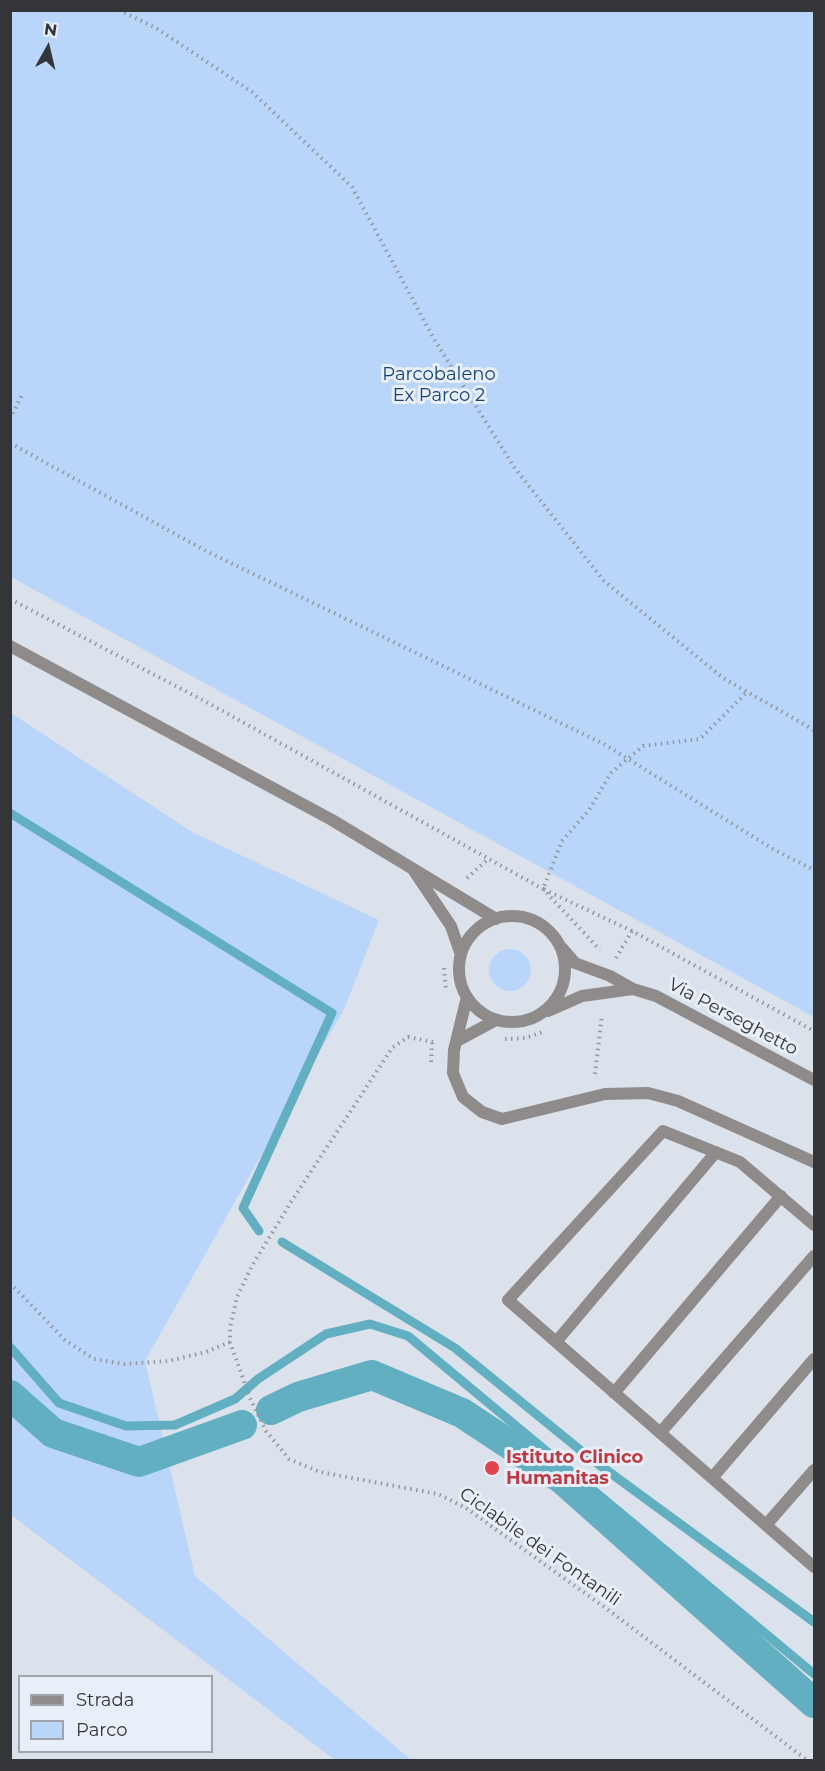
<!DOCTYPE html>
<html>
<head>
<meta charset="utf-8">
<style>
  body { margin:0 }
  #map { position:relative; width:825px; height:1771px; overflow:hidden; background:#dce2eb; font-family:Montserrat,sans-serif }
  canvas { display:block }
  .frame { position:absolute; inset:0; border:12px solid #333539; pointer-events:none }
  .legend { position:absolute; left:18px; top:1675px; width:195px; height:78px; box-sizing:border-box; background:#e9eff8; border:2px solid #a0a5ac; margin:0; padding:8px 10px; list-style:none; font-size:18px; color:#333539 }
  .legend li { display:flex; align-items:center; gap:12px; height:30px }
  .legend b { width:30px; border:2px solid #a0a5ac }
  .north { position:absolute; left:18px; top:18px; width:60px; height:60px; -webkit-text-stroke:4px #e9eff8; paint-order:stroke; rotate:8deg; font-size:16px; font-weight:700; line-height:24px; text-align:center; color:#333539 }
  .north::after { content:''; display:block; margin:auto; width:21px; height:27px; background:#333539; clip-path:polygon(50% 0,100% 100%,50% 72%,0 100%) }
</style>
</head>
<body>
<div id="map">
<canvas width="825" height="1771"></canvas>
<div class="frame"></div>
<ul class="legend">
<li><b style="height:8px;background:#908b8b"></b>Strada</li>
<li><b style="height:16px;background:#bad5fa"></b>Parco</li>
</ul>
<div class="north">N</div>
</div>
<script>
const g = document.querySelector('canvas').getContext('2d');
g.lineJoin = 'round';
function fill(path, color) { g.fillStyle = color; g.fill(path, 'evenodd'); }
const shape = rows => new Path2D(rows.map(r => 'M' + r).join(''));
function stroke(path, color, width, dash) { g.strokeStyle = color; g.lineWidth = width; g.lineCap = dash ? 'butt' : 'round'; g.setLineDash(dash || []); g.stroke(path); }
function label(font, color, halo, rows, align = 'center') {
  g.font = font + ' Montserrat,sans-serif'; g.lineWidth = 6; g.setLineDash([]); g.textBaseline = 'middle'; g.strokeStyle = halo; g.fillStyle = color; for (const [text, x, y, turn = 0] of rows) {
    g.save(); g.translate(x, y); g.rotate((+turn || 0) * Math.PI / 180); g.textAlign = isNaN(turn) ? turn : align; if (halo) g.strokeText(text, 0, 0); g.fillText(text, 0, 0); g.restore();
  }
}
const green = shape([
  [10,11,814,11,814,1017,11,577],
  [11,713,192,832,379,920,345,1007,145,1361,195,1576,411,1760,335,1760,11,1515],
  '489 970a21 21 0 1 1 42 0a21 21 0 1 1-42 0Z'
]);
const stream = shape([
  [10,813,332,1013,243,1208,259,1231],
  [282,1242,455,1348,590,1458,814,1622],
  [10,1347,59,1403,126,1426,175,1425,235,1399,258,1379,326,1334,370,1324,408,1336,814,1674]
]);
const canal = shape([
  [10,1395,53,1433,139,1462,242,1425],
  [271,1410,298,1397,372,1375,462,1413,562,1479,814,1703]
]);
const path = shape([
  [119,10,156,28,252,92,352,187,434,339,514,467,604,581,723,678,814,730],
  [10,419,23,393],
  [10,443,206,551,604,744,773,849,814,870],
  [10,599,210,704,543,889,600,950],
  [467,878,488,859],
  [632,931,543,889,562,841,589,810,611,773,643,746,700,739,747,692],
  [616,958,632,931,814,1031],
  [444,968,446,990],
  [505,1039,526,1038,545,1031],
  [433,1042,408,1037,392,1048,293,1199,253,1264,237,1297,230,1328,230,1342,250,1398,266,1431,289,1459,320,1472,438,1494,466,1508,607,1609,807,1760],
  [431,1062,432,1043],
  [595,1074,602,1015],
  [10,1283,65,1340,94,1359,124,1364,169,1361,206,1352,230,1342]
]);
const service = shape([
  [467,997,454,1050,453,1073,463,1097,482,1112,502,1119,605,1094,648,1093,678,1101,814,1162],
  [457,1041,496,1020],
  [814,1225,740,1162,663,1131,508,1300,814,1567],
  [556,1342,716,1152],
  [614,1393,781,1196],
  [660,1433,814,1256],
  [712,1478,814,1359],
  [766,1525,814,1470]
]);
const tertiary = shape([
  [10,646,332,820,496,919],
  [414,871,451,926,461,955],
  '459 969a53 53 0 1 1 106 0a53 53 0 1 1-106 0Z',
  [562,948,575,963,610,976,633,989,656,996,814,1080],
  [548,1011,582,996,633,989]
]);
const markers = [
  [492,1468,8,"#e0444e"]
];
const parkNames = [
  ["Parcobaleno",439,375],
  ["Ex Parco 2",439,396]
];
const streetNames = [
  ["Via Perseghetto",733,1017,28],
  ["Ciclabile dei Fontanili",540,1547,35]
];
const healthNames = [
  ["Istituto Clinico",506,1458],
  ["Humanitas",506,1479]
];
fill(green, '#bad5fa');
stroke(stream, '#62afc2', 9);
stroke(canal, '#62afc2', 30);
stroke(path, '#93979e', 4, [1.5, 4.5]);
stroke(service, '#908b8b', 12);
stroke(tertiary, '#908b8b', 12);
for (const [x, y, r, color] of markers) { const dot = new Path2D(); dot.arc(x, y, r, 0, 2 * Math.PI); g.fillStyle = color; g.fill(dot); stroke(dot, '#e9eff8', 2); }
label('18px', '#16427c', '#e9eff8', parkNames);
label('18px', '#333539', '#e9eff8', streetNames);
label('bold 18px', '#be3a42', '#e9eff8', healthNames, 'left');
</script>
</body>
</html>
